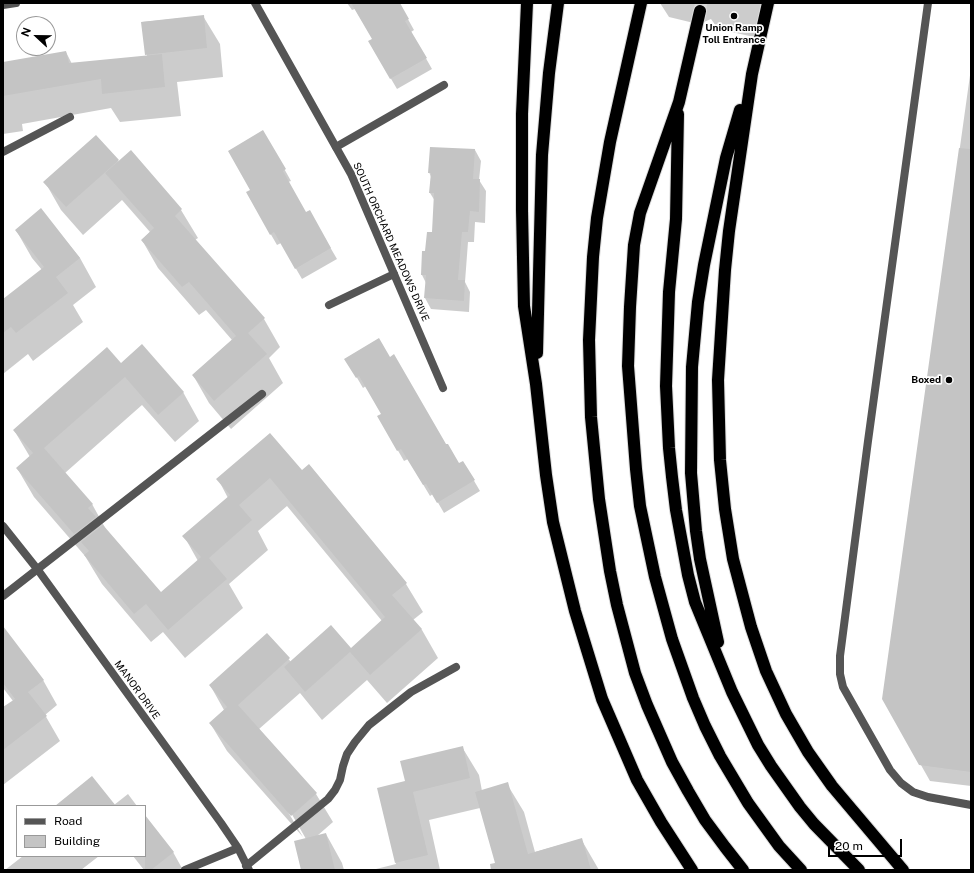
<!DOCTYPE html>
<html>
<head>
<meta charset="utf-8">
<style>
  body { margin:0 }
  #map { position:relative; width:974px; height:873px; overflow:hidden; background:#fff; font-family:"Public Sans",sans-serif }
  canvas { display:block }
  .frame { position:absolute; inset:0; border:4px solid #000; pointer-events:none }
  .legend { position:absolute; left:16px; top:805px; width:130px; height:52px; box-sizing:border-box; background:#fff; border:1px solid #999; margin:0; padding:5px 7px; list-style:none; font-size:12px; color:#000 }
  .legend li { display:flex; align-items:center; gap:8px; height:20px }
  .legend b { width:20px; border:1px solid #999 }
  .north { position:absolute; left:16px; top:16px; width:40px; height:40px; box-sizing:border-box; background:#fff; border:1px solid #999; border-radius:50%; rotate:292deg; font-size:11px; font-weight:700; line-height:16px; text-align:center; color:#000 }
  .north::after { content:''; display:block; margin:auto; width:14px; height:18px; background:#000; clip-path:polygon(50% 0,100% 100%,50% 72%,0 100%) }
  .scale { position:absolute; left:828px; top:839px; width:74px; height:18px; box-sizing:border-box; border:2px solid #000; border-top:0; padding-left:5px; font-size:12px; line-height:14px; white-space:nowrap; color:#000; -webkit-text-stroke:3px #fff; paint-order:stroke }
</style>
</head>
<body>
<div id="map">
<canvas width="974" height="873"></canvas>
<div class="frame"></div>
<ul class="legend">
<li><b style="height:5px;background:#555"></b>Road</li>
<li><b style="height:11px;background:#c4c4c4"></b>Building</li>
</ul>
<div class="north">N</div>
<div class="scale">20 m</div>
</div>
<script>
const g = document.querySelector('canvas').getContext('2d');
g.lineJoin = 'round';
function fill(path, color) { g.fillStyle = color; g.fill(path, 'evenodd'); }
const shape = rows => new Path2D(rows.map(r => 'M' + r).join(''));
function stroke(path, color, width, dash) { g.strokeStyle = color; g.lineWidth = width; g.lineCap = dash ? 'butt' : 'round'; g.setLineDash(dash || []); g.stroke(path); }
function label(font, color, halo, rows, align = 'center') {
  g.font = font + ' "Public Sans",sans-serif'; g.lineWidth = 3.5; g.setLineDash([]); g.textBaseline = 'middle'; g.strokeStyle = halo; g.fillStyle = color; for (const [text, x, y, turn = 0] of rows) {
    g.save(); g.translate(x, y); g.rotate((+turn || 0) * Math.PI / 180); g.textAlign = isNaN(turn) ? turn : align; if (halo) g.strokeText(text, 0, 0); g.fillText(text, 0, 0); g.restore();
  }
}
const shadow = shape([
  [347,3,399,3,414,30,411,32,432,69,397,89,369,41,373,39,355,9,352,10],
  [660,3,761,3,762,4,754,37,718,29,711,19,704,22,702,25,669,17],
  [203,16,220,44,223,77,177,82,181,116,120,122,111,108,22,124,23,131,3,134,3,63,66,52,72,64,147,56,142,22],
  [971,68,971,786,930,781,883,698],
  [263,131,291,181,288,182,305,213,309,211,337,259,302,279,281,243,277,245,247,193,252,191],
  [475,150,481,161,479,180,486,191,485,223,475,222,474,242,468,242,465,282,470,292,469,312,431,309,425,298,426,283,422,275,426,253,433,233,435,201,430,193,431,177,429,172],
  [118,161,181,210,198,238,195,240,264,319,280,347,269,358,283,383,231,429,209,403,193,375,232,340,206,310,199,315,158,268,142,240,150,232,122,200,83,235,61,210,45,182],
  [41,210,80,258,96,287,73,305,83,322,33,361,28,354,3,374,3,300,42,270,32,258,16,230],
  [346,359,446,446,459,464,463,462,480,491,444,513,433,494,430,496,408,459,404,461,378,416,382,414,366,386,363,388],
  [121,364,183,392,199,421,175,442,142,405,65,473,92,504,108,533,161,594,198,561,184,536,228,498,218,479,302,471,309,465,406,584,423,612,413,620,422,630,438,658,387,703,367,680,322,720,300,693,259,729,316,794,333,822,317,836,326,834,342,863,344,870,302,870,306,839,290,811,288,812,303,837,227,751,210,723,224,710,210,685,267,634,291,662,351,649,382,621,287,506,258,531,268,550,229,584,243,608,185,658,163,632,151,642,102,584,85,556,34,497,17,468,30,457,14,430],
  [3,628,43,680,57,705,45,715,60,741,3,785,3,709,13,701,3,688],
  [462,747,479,775,482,791,507,784,524,812,535,852,581,839,599,870,499,870,480,808,429,820,440,870,372,870,396,864,378,789,406,782],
  [128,794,137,806,56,806,114,805],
  [145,816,173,852,183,870,144,870,133,856,145,856],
  [23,856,99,856,81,870,5,870]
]);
const building = shape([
  [351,3,400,3,409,19,405,21,427,58,390,79,368,41,372,39],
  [204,15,207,48,145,55,141,22],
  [66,51,69,63,162,54,165,87,102,94,101,79,3,96,3,62],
  [263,130,286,169,283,171,306,212,310,210,331,248,295,269,274,232,270,235,246,192,250,190,228,151],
  [96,135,119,160,66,207,43,182],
  [430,147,475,149,473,179,480,179,479,212,470,211,468,232,462,232,458,280,465,280,464,301,424,298,426,275,421,275,422,251,425,251,427,232,432,232,434,193,429,193,431,173,428,173],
  [959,148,971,149,971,772,919,765,882,699],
  [131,150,182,209,175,216,265,318,248,333,267,354,214,401,192,375,236,336,189,282,182,287,141,240,154,228,105,173],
  [41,208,80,258,56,277,68,293,16,333,11,327,3,333,3,299,44,267,15,230],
  [379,338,390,357,394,354,446,444,448,444,459,463,463,461,475,480,437,503,426,484,423,485,401,449,397,451,377,416,381,414,359,376,356,378,344,359],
  [142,344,184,392,158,415,125,377,44,448,93,504,88,508,96,517,74,534,16,468,33,453,13,430,107,347,121,363],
  [270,433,302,470,309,464,407,583,392,595,422,629,370,675,350,652,305,692,284,667,331,625,351,648,385,617,270,478,239,505,252,520,209,558,227,579,168,630,146,604,134,614,84,555,89,551,81,542,103,525,161,592,201,557,182,536,230,495,216,479],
  [3,626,44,680,28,692,47,716,3,750,3,707,15,699,3,683],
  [267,633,290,658,238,705,317,793,291,816,209,723,227,707,209,685],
  [463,746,470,778,413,792,428,855,395,863,377,788,405,781,400,761],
  [92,776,116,806,55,806],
  [508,782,528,854,582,838,591,870,491,870,490,864,495,863,475,792],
  [145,815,174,852,151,870,145,870],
  [326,833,335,870,301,870,294,841]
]);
const motorwayTunnel = shape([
  [700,11,701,3]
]);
const service = shape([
  [928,3,868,441,840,656,840,674,843,687,890,770,901,783,913,792,928,797,971,805],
  [336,147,444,85],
  [3,152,70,117],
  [329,305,394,274],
  [3,596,262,394],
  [246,866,328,799,335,790,340,780,343,766,347,754,355,742,369,725,411,692,456,667]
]);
const minor = shape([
  [255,3,351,174,443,388],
  [3,5,16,3],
  [3,526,38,570,221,823,238,848,249,870],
  [185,870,238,848]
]);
const motorway = shape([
  [527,3,522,114,522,210,524,306,536,384,546,475,553,522,575,611,602,699,637,780,661,822,692,870],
  [641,3,610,142,597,218,593,257,589,340,590,379,591,417,599,499,610,571,617,605,635,673,647,705,672,762,688,791,705,820,725,847,743,870],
  [768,3,752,74,729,231,725,270,718,380,720,460,725,509,733,559,751,627,766,671,786,714,808,752,832,786,903,870],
  [700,11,679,102,640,213,634,245,630,307,628,366,636,469,640,506,655,577,672,639,693,698,705,726,720,756,748,803,779,846,801,870],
  [678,114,676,219,669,292,666,386,669,448,672,477,676,510,688,575,695,602,732,692,758,745,771,766,800,807,814,824,859,870],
  [537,353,542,155,549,73,558,3],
  [718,642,700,559,696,531,691,473,692,367,698,302,704,265,726,158,740,110]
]);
const markers = [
  [734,16,4,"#000"],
  [949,380,4,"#000"]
];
const poiNames = [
  ["Union Ramp",734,28],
  ["Toll Entrance",734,40],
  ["Boxed",941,380,"right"]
];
const streetNames = [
  ["SOUTH ORCHARD MEADOWS DRIVE",391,242,66],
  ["MANOR DRIVE",137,690,54]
];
fill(shadow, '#0003');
fill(building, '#c4c4c4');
stroke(motorwayTunnel, '#d9d9d9', 12, [12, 6]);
stroke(motorway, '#dbdbdb', 14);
stroke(service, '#555', 8);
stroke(minor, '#555', 8);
stroke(motorway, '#000', 12);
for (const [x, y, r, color] of markers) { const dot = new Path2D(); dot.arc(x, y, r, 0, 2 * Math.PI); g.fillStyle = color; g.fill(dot); stroke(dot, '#fff', 1.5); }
label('bold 10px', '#000', '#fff', poiNames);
label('10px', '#000', '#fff', streetNames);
</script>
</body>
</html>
